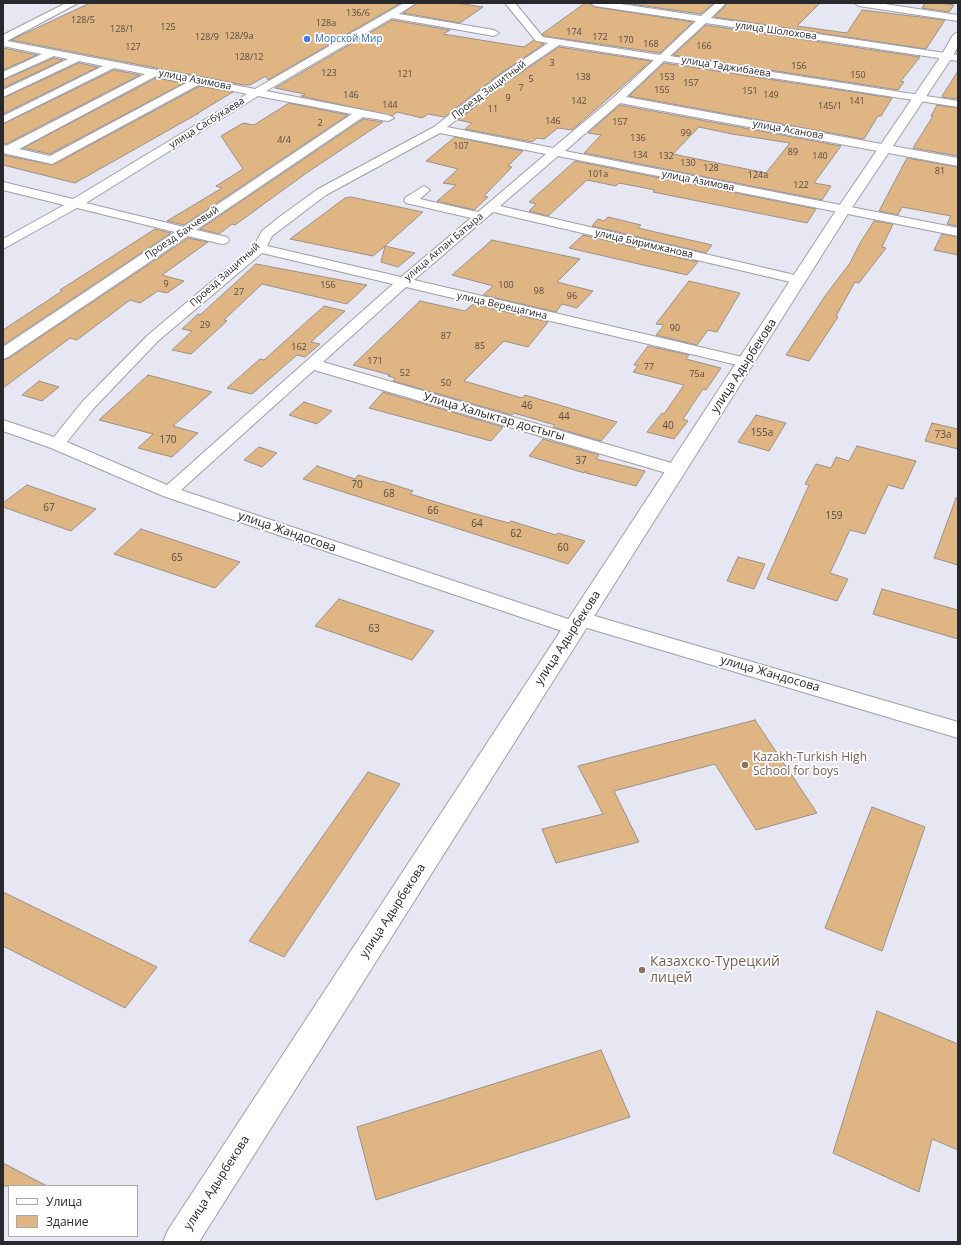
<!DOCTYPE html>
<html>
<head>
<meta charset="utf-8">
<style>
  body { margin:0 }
  #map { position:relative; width:961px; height:1245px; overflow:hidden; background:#e7e7f3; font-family:"Open Sans",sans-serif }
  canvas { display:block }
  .frame { position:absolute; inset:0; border:4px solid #28282d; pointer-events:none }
  .legend { position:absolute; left:8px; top:1185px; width:130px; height:52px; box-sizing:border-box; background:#fff; border:1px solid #a9a9ab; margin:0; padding:5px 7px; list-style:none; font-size:12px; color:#28282d }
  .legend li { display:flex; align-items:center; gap:8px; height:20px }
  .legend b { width:20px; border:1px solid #a9a9ab }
</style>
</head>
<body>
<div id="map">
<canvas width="961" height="1245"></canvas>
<div class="frame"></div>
<ul class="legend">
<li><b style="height:5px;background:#fff"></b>Улица</li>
<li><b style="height:11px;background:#dfb584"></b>Здание</li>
</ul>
</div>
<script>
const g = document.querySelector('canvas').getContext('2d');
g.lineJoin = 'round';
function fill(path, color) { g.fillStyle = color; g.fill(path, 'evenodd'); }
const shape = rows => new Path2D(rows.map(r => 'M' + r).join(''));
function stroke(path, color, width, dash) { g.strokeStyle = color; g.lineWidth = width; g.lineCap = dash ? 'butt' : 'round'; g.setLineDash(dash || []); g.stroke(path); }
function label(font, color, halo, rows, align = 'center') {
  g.font = font + ' "Open Sans",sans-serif'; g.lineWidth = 3.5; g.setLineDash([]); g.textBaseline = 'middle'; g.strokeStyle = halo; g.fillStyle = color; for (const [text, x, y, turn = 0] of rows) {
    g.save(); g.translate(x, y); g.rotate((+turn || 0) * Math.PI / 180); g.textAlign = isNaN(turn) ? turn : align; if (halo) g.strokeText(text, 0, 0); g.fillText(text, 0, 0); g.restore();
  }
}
const building = shape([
  [90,3,401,3,268,80,266,76,250,85,244,85,11,40,90,3],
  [417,3,456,3,483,7,460,23,403,13,417,3],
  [585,3,589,3,595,7,693,22,660,53,544,36,542,34,585,3],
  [624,3,714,3,701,14,624,3],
  [728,3,820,3,797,26,847,33,862,10,945,20,926,49,714,17,728,3],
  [925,3,940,3,954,5,949,12,922,8,925,3],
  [392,20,450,30,443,34,524,47,534,40,544,44,497,76,444,117,428,114,422,118,397,112,392,116,301,96,305,94,275,88,392,20],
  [706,25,920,57,901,81,904,82,898,90,673,55,706,25],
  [559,47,651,61,572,130,558,128,544,139,537,138,532,142,465,129,472,123,458,120,507,82,559,47],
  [3,48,37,55,3,70,3,48],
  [54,58,63,60,3,88,3,80,54,58],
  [79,63,98,67,3,114,3,98,79,63],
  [664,63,892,98,881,116,878,116,864,139,629,96,664,63],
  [114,70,140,75,6,144,3,144,3,124,114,70],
  [958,71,958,99,942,97,942,96,958,71],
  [156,78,184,83,50,154,23,148,156,78],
  [200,86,233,92,198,113,199,113,75,183,3,165,3,155,53,165,200,86],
  [289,103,348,115,184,225,167,221,222,188,216,186,243,169,221,136,243,123,254,125,289,103],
  [620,105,841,146,814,183,831,186,822,200,584,153,601,135,588,133,620,105],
  [699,127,732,134,790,143,766,173,673,154,699,127],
  [937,105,958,108,958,156,913,148,933,116,931,116,937,105],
  [363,119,383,122,305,174,235,225,232,224,219,234,200,229,363,119],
  [455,137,523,151,508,166,512,167,484,196,488,197,474,210,437,201,456,185,443,183,458,169,426,161,455,137],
  [907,158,958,167,958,226,947,224,951,216,902,207,898,215,879,211,907,158],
  [575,161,816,209,807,223,653,192,655,190,619,183,616,186,587,180,548,216,529,211,536,204,529,202,575,161],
  [351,197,423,212,385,246,415,253,398,267,381,262,385,246,373,256,290,239,345,198,351,197],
  [608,217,641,225,638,228,712,245,706,253,592,226,598,219,604,221,608,217],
  [874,221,893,224,882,247,886,248,859,283,855,282,836,316,838,317,809,361,786,355,825,296,850,263,860,243,874,221],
  [155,229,171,233,3,345,3,330,62,291,60,290,155,229],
  [942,234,958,237,958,255,934,250,942,234],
  [583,235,698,262,687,275,569,248,583,235],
  [188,238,208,242,162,275,184,281,167,293,158,291,140,303,130,300,77,340,70,338,3,388,3,360,9,358,188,238],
  [492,240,580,259,557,282,593,291,577,308,562,304,556,312,483,295,493,286,452,275,492,240],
  [256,264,367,285,347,304,262,284,224,320,227,321,191,354,172,350,192,331,182,329,198,314,200,315,256,264],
  [689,281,740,293,717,332,708,330,697,345,656,335,664,325,656,324,689,281],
  [420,301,465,311,473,304,548,322,528,347,504,341,464,381,522,398,525,395,617,422,601,441,553,427,555,425,514,413,512,415,393,381,395,378,388,376,390,375,353,365,420,301],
  [324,306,345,311,311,342,320,344,305,357,297,355,252,394,227,388,260,359,264,360,324,306],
  [648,346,689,355,686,359,721,368,706,390,703,389,683,419,688,421,674,439,647,432,662,413,664,414,684,385,633,372,638,366,634,365,648,346],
  [148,375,212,392,173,426,198,433,172,457,138,448,153,434,99,420,148,375],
  [39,381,59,387,42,401,22,395,39,381],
  [383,392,503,427,491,441,369,408,383,392],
  [304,402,332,411,317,424,289,415,304,402],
  [756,415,786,423,769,451,738,442,756,415],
  [932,423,958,429,958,449,925,441,932,423],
  [543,439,599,455,596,459,645,471,636,486,586,473,586,471,584,473,529,456,543,439],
  [857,446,916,461,903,489,888,485,865,534,850,530,830,573,848,579,837,601,767,579,809,485,805,484,816,464,831,468,836,457,849,461,857,446],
  [259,447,277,453,262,467,244,460,259,447],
  [317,466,355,479,358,475,381,482,382,481,413,491,410,494,472,513,509,523,511,521,556,535,558,533,585,541,568,564,303,479,317,466],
  [27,485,96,509,71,531,3,507,3,503,27,485],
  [956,498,958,498,958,565,934,558,956,498],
  [141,529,240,562,215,588,114,554,141,529],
  [738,557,765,564,754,589,727,581,738,557],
  [882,589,958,610,958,639,873,614,882,589],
  [339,599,434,631,412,660,315,626,339,599],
  [755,720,817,813,756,830,715,764,614,791,639,842,556,863,542,829,603,814,578,766,755,720],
  [368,772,400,784,284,957,249,941,368,772],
  [872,807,925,827,882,951,825,928,872,807],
  [3,892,157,967,125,1008,3,946,3,892],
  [877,1011,958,1044,958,1150,932,1139,919,1192,833,1153,877,1011],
  [601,1050,630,1117,376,1200,357,1127,601,1050],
  [3,1163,47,1186,3,1186,3,1163]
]);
const street = shape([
  [66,3,78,3,7,41,255,89,404,3,416,3,399,14,494,30,499,33,494,36,392,18,266,91,388,115,394,118,388,121,363,117,196,230,227,237,229,240,227,243,222,244,188,236,8,357,3,359,3,347,175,232,77,208,3,249,3,239,64,205,3,190,3,182,73,199,247,94,200,84,52,164,3,153,3,145,6,146,145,74,114,68,3,123,3,116,103,66,79,61,3,97,3,90,68,59,54,56,3,79,3,72,42,54,3,46,3,35,66,3],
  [156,76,188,82,50,156,19,149,156,76],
  [258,96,352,114,184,227,86,203,258,96],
  [505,3,515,3,543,37,660,55,696,21,595,6,590,3,614,3,701,16,716,3,726,3,711,18,958,55,958,61,706,23,670,56,958,101,958,107,664,61,626,97,958,158,958,166,620,103,565,151,958,228,958,236,558,156,500,206,799,276,804,277,806,280,804,283,799,284,493,212,414,280,751,359,754,362,751,365,746,367,406,287,323,362,682,466,685,470,682,474,676,475,670,474,314,370,181,490,571,620,574,614,581,612,958,722,958,738,584,627,582,633,575,635,568,633,163,496,51,448,3,431,3,420,54,437,82,402,148,335,254,246,262,231,278,218,318,189,434,127,498,77,548,43,536,41,505,3],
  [559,45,654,60,614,97,553,148,447,127,506,81,559,45],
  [440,133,546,154,478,212,420,199,430,190,424,186,406,197,404,200,406,203,471,218,401,277,267,246,272,236,326,195,440,133],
  [262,253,393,284,167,485,67,442,94,408,158,341,262,253],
  [854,3,878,3,958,15,958,21,859,6,854,3]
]);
const secondary = shape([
  [958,32,958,46,953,56,851,209,199,1242,163,1242,168,1230,837,209,941,56,953,35,958,32]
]);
const markers = [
  [307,39,4,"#3f7fe0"],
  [745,765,4,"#8d6e63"],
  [642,970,4,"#8d6e63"]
];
const farNumbernames = [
  ["136/6",358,13],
  ["128/5",83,20],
  ["128а",326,23],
  ["125",168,27],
  ["128/1",122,29],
  ["174",574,32],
  ["128/9а",239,36],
  ["128/9",207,37],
  ["172",600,37],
  ["170",626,40],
  ["168",651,44],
  ["166",704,46],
  ["127",133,47],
  ["128/12",249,57],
  ["3",552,63],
  ["156",799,66],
  ["123",329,73],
  ["121",405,74],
  ["150",858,75],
  ["138",583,77],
  ["153",667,77],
  ["5",531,79],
  ["157",691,83],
  ["7",521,88],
  ["155",662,90],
  ["151",750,91],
  ["146",351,95],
  ["149",771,95],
  ["9",508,98],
  ["142",579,101],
  ["141",857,101],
  ["144",390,105],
  ["145/1",830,106],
  ["11",493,109],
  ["146",553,121],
  ["157",620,122],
  ["2",320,123],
  ["99",686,133],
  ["136",638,138],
  ["4/4",284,140],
  ["107",461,146],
  ["89",793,152],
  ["134",640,155],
  ["132",666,156],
  ["140",820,156],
  ["130",688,163],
  ["128",711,168],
  ["81",940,171],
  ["101а",598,174],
  ["124а",758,175],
  ["122",801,185],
  ["9",166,284],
  ["156",328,285],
  ["100",506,285],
  ["98",539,291],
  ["27",239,292],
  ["96",572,296],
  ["29",205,325],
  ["90",675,328],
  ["87",446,336],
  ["85",480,346],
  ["162",299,347],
  ["171",375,361],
  ["77",649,367],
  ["52",405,373],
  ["75а",697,374],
  ["50",446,383]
];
const farStreetnames = [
  ["улица Шолохова",776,31,8],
  ["улица Таджибаева",726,67,9],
  ["улица Азимова",195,80,11],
  ["Проезд Защитный",489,90,-37],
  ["улица Сасбукаева",207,123,-32],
  ["улица Асанова",788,130,10],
  ["улица Азимова",698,181,11],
  ["Проезд Бахчевый",182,233,-34],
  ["улица Биримжанова",644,244,13],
  ["улица Акпан Батыра",444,247,-40],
  ["Проезд Защитный",225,275,-42],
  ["улица Верещагина",502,306,13]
];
const farShopnames = [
  ["Морской Мир",315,39]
];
const numberNames = [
  ["46",527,406],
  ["44",564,417],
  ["40",668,426],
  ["155а",762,433],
  ["73а",943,435],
  ["170",168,440],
  ["37",581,461],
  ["70",357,485],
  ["68",389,494],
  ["67",49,508],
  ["66",433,511],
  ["159",834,516],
  ["64",477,524],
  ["62",516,534],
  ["60",563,548],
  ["65",177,558],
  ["63",374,629]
];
const streetNames = [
  ["улица Адырбекова",744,366,-57],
  ["Улица Халыктар достыгы",494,417,16],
  ["улица Жандосова",287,532,19],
  ["улица Адырбекова",568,638,-57],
  ["улица Жандосова",770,674,16],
  ["улица Адырбекова",393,911,-57],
  ["улица Адырбекова",217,1183,-57]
];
const educationNames = [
  ["Kazakh-Turkish High",753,758],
  ["School for boys",753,772]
];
const nearEducationnames = [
  ["Казахско-Турецкий",650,962],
  ["лицей",650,978]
];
fill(building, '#dfb584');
stroke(building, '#999188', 1);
stroke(street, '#9f9faa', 2);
stroke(secondary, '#9f9faa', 2);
fill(street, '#fff');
fill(secondary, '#fff');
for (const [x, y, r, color] of markers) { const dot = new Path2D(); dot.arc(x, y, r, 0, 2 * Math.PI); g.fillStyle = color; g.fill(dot); stroke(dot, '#fff', 1.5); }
label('9px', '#564b43', null, farNumbernames);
label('10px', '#28282d', '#fff', farStreetnames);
label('10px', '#366cbe', '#fff', farShopnames, 'left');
label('10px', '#564b43', null, numberNames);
label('12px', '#28282d', '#fff', streetNames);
label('12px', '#785e54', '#fff', educationNames, 'left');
label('14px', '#785e54', '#fff', nearEducationnames, 'left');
</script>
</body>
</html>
